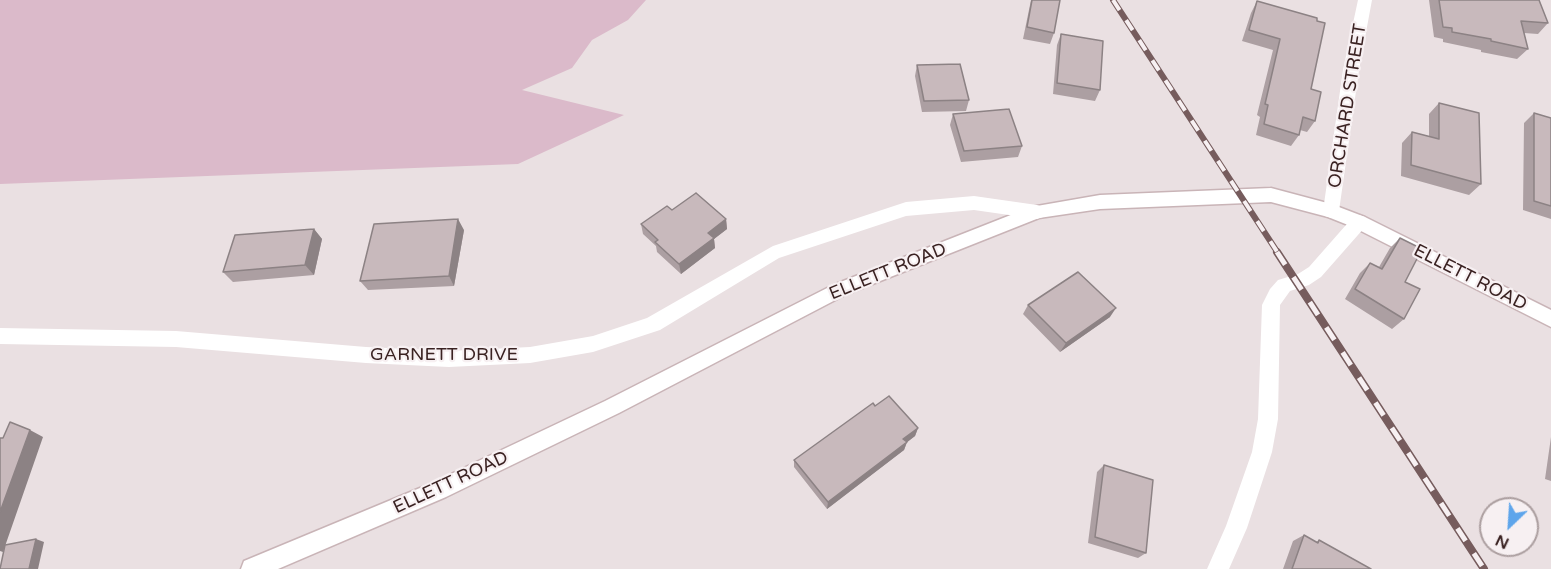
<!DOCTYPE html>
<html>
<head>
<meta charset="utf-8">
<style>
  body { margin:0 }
  #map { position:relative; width:1551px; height:569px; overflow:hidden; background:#eae0e2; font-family:"Varela Round",sans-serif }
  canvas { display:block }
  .north { position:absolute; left:1479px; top:497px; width:60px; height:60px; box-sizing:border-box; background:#f7f0f2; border:2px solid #ab9e9f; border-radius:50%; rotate:205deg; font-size:16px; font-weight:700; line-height:24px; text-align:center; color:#3a2222 }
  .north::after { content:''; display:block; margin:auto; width:21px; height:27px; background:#5ea5eb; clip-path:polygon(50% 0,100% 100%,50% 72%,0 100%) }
</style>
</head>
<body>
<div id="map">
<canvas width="1551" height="569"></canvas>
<div class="north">N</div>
</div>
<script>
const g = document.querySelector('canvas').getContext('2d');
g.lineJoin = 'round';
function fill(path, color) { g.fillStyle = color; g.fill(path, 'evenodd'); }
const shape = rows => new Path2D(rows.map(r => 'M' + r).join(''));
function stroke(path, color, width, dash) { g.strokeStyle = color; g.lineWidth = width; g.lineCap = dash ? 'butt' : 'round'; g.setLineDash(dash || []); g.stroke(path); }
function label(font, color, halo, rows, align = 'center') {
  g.font = font + ' "Varela Round",sans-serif'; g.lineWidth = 4.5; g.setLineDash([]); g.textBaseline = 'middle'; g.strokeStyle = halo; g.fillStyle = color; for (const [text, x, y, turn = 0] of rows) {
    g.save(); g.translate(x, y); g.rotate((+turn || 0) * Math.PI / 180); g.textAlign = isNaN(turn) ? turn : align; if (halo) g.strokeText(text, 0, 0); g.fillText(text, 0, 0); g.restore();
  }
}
const green = shape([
  [0,0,646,0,628,20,592,40,572,68,522,90,624,115,518,164,0,184]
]);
const street = shape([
  [1358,0,1372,0,1359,70,1339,211,1337,216,1331,218,1325,216,1323,211,1343,70,1358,0],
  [974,196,1037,205,1043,207,1045,212,1043,217,1037,219,974,210,906,216,779,258,660,330,593,352,530,363,449,367,366,363,176,347,0,344,0,328,176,331,366,347,449,351,530,347,593,336,647,318,773,246,906,202,974,196],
  [1359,215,1365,217,1368,222,1365,227,1321,277,1309,285,1290,291,1280,305,1278,419,1272,452,1247,528,1229,569,1207,569,1226,526,1252,452,1258,419,1262,305,1270,289,1278,280,1298,274,1309,267,1353,217,1359,215]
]);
const secondary = shape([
  [1271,188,1331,204,1365,217,1551,310,1551,327,1353,227,1328,217,1271,202,1100,209,1039,218,845,295,619,413,446,497,278,569,241,569,244,561,432,483,605,401,833,285,1031,207,1100,195,1271,188]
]);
const railFar1 = shape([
  [1113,0,1278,253]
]);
const rail = shape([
  [1277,252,1484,569]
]);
const wall = shape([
  [1031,0,1060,0,1054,33,1050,44,1023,39],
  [1429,0,1539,0,1548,23,1538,34,1524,33,1528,49,1517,59,1481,52,1481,50,1443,42,1443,39,1434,37],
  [1257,1,1311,89,1315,121,1307,132,1300,130,1299,135,1291,146,1256,135,1260,117,1257,115,1273,50,1242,41,1251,13],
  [1061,34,1100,90,1095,101,1053,94,1057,45],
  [917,65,969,100,966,111,922,112,915,76],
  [1439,103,1481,184,1469,195,1401,176,1402,143,1412,132,1429,137,1429,114],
  [1534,113,1551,118,1551,219,1523,210,1524,123],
  [953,114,1022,146,1018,157,961,162,950,125],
  [672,210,726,219,727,229,714,239,715,248,681,274,657,252,656,246,643,234,641,224],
  [314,229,322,239,314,275,233,282,223,272],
  [464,230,454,286,368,290,360,281],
  [1400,238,1405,282,1404,319,1392,329,1345,299,1360,273,1370,263,1379,267,1390,248],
  [1028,305,1110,317,1060,352,1023,314],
  [875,406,918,428,915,436,907,442,904,450,827,509,794,467,794,460],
  [1551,437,1551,481,1545,479],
  [1104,465,1146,553,1138,558,1088,543,1097,472],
  [1304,535,1316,542,1319,540,1371,569,1283,569,1293,541]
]);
const shadedWall = shape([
  [458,219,464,230,454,286,449,276],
  [726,219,727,229,714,239,715,248,681,274,679,264,708,233],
  [314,229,322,239,314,275,305,265],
  [1116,308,1110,317,1060,352,1066,343],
  [918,428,915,436,901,447,903,439],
  [30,430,43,437,3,552,0,551,0,512],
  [907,442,904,450,827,509,828,502],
  [36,539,44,542,38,569,29,569]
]);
const building = shape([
  [1032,0,1060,0,1054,33,1027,27,1032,0],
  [1439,0,1539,0,1548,23,1521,21,1528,49,1491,41,1491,39,1452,32,1452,28,1443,27,1439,0],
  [1257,1,1317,18,1317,21,1325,23,1311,89,1321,92,1315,121,1303,117,1299,135,1264,124,1268,105,1265,104,1280,39,1249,30,1257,1],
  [1061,34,1103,41,1100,90,1057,83,1061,34],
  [960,64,969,100,924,101,917,65,960,64],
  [1439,103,1479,113,1481,184,1411,165,1412,132,1439,139,1439,103],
  [1009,109,1022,146,964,151,953,114,1009,109],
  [1534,113,1551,118,1551,206,1534,201,1534,113],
  [696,193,726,219,708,233,714,238,679,264,655,242,658,240,641,224,667,206,672,210,696,193],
  [458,219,449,276,360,281,374,224,458,219],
  [314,229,305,265,223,272,235,235,314,229],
  [1400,238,1422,249,1405,282,1420,289,1404,319,1355,289,1370,263,1382,269,1400,238],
  [1078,272,1116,308,1066,343,1028,305,1078,272],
  [889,396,918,428,903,439,907,442,828,502,794,460,873,403,875,406,889,396],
  [10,422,30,430,0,512,0,438,3,438,10,422],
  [1104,465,1153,480,1146,553,1095,537,1104,465],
  [1304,535,1318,543,1319,540,1371,569,1292,569,1304,535],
  [36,539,29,569,0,569,5,545,36,539]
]);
const streetNames = [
  ["ORCHARD STREET",1348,106,-81],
  ["ELLETT ROAD",888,272,-22],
  ["ELLETT ROAD",1470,278,27],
  ["GARNETT DRIVE",444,355],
  ["ELLETT ROAD",451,483,-25]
];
fill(green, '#dbbaca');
stroke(secondary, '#c9b4b7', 3);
fill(street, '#fff');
fill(secondary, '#fff');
stroke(railFar1, '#765c5d', 6);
stroke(rail, '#765c5d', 8);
stroke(railFar1, '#f7f0f2', 4, [12]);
stroke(rail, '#f7f0f2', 5, [15]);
fill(wall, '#ac9fa2');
fill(shadedWall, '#8c8284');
fill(building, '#c8b9bc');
stroke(building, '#8c8284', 1.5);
label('18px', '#3a2222', '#f7f0f2', streetNames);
</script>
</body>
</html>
